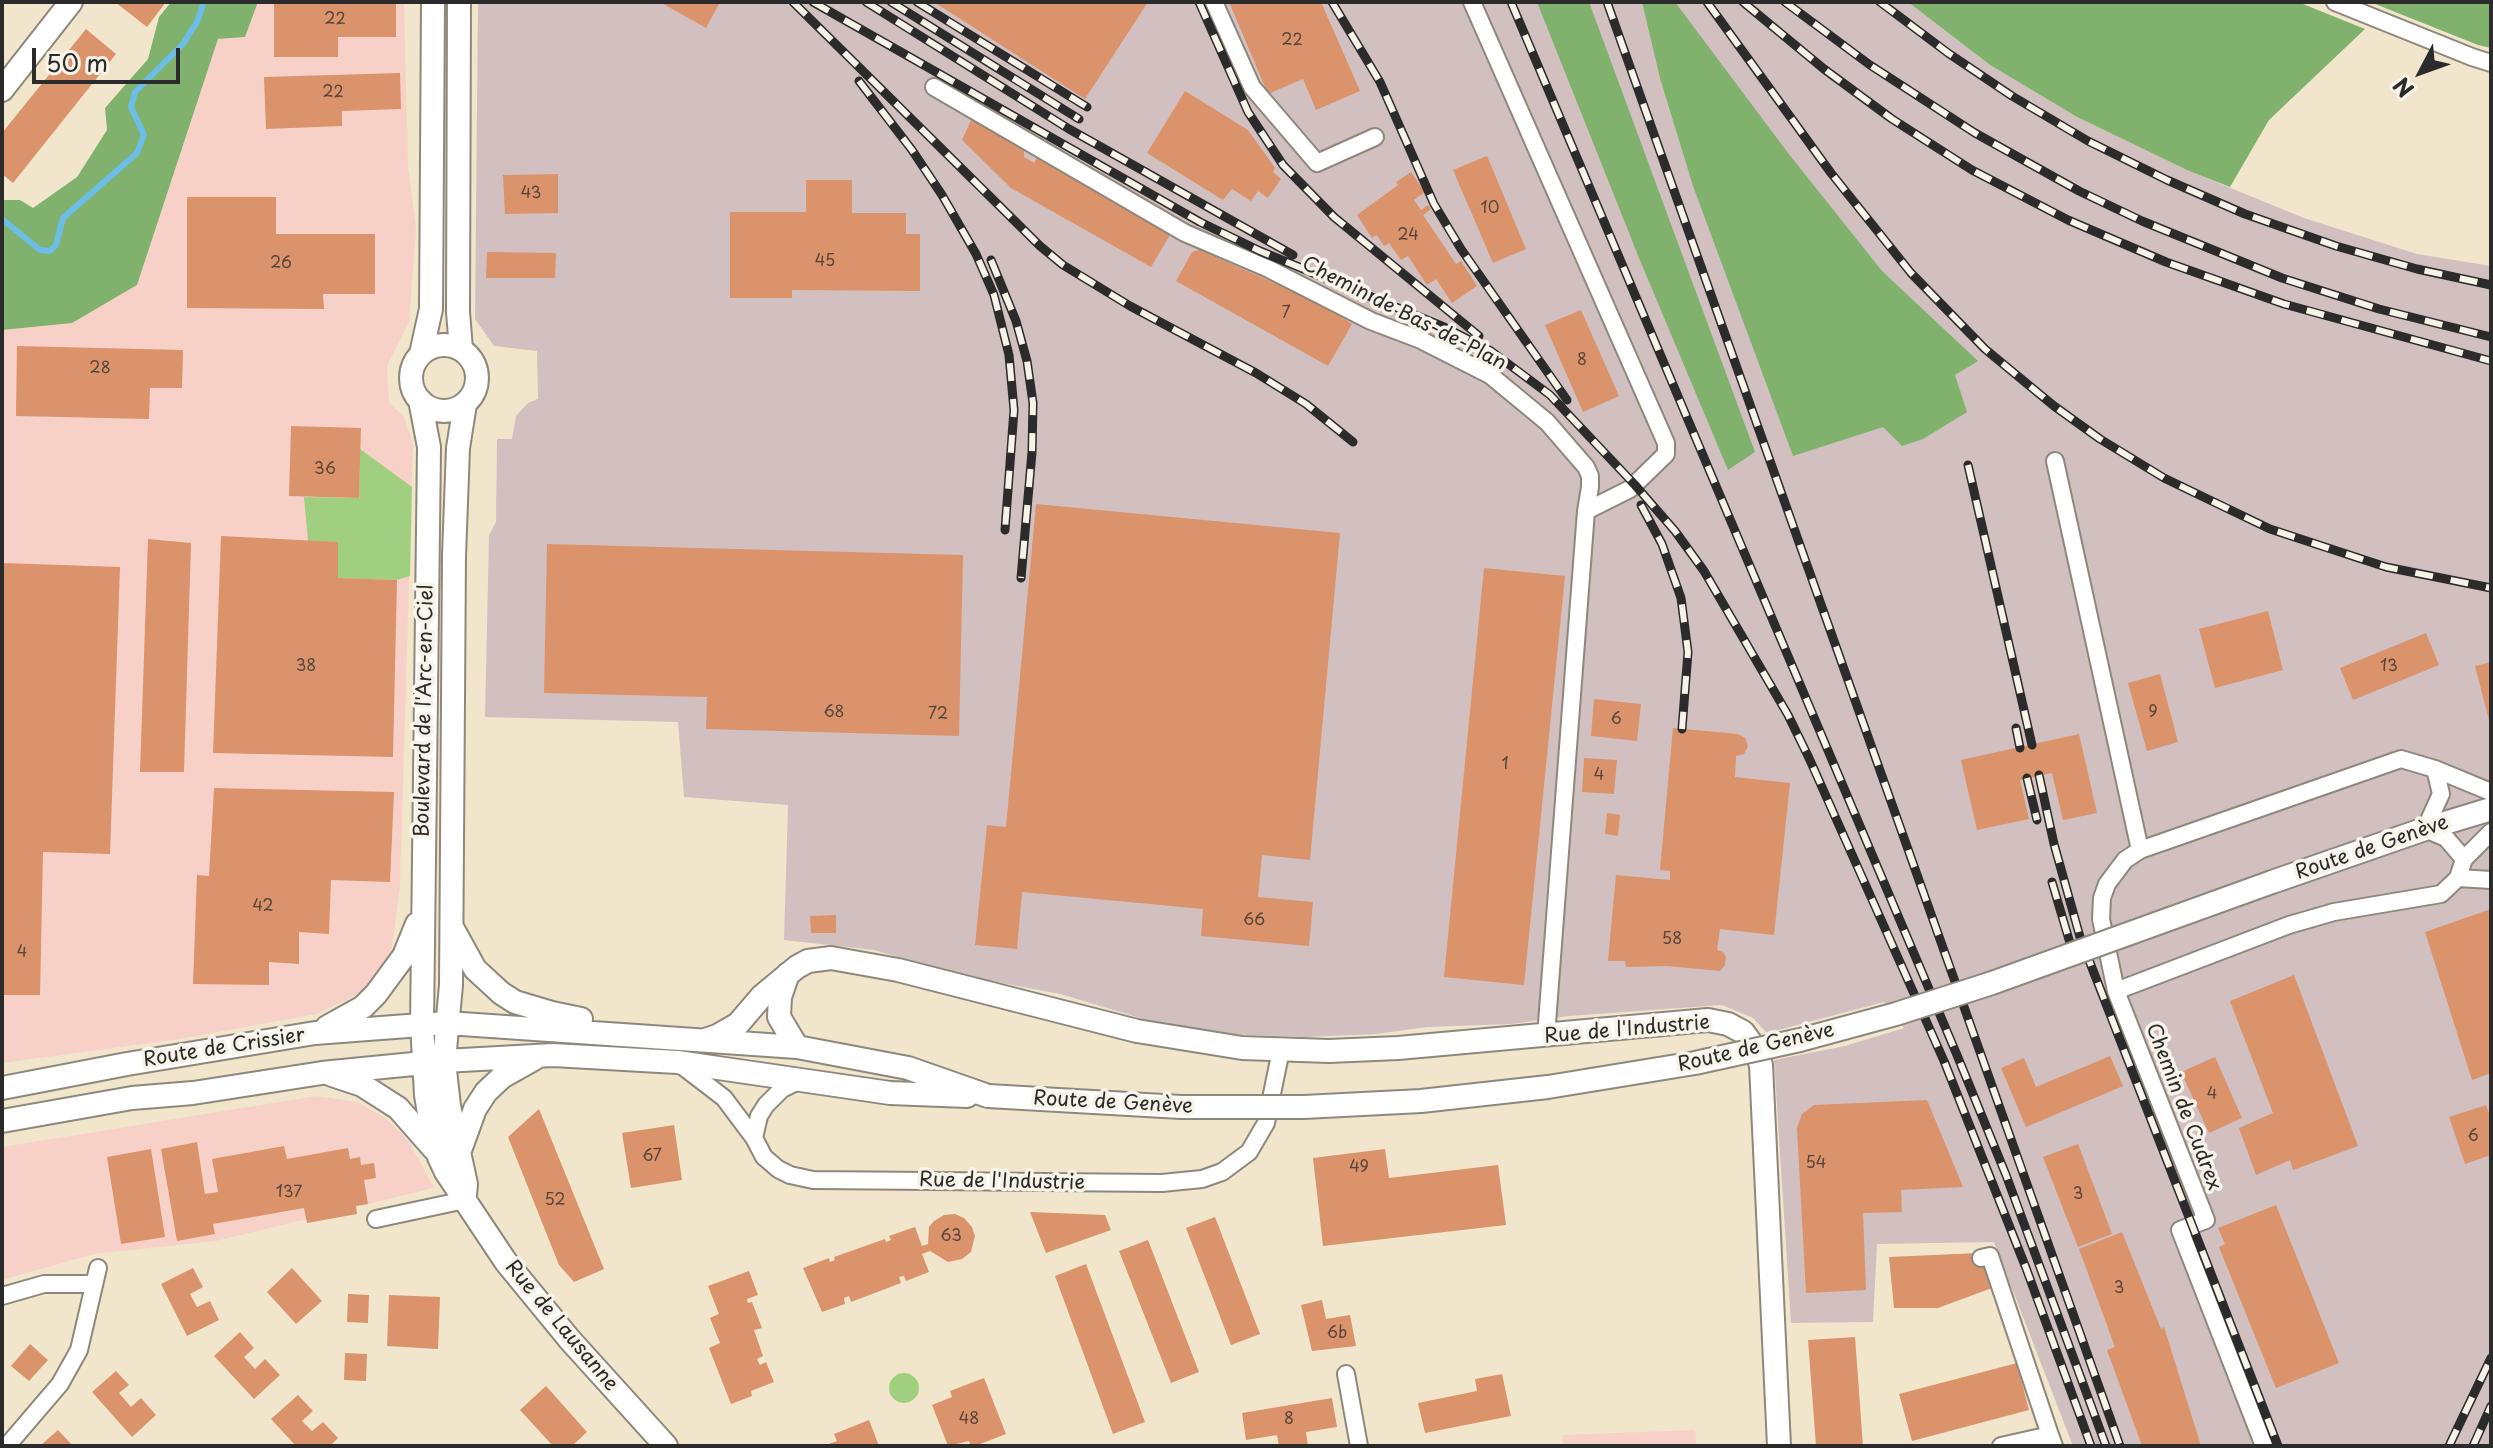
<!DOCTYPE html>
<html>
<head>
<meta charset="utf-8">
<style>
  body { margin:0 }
  #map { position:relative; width:2493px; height:1448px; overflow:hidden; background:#f1e6cc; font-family:"Playpen Sans",sans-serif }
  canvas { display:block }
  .frame { position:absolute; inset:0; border:4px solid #2b2b2b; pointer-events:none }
  .north { position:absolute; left:2381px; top:32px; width:80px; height:80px; -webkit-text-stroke:6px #f7f3e8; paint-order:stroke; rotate:229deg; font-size:22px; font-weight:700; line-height:32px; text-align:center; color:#2b2b2b }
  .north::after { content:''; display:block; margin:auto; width:28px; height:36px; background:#2b2b2b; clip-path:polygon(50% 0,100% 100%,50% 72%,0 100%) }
  .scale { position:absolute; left:32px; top:48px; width:148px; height:36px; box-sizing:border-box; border:4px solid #2b2b2b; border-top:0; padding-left:10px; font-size:24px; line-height:28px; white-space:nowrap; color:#2b2b2b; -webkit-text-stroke:6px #f7f3e8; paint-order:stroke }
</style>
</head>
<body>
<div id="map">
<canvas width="2493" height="1448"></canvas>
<div class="frame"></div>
<div class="north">N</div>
<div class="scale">50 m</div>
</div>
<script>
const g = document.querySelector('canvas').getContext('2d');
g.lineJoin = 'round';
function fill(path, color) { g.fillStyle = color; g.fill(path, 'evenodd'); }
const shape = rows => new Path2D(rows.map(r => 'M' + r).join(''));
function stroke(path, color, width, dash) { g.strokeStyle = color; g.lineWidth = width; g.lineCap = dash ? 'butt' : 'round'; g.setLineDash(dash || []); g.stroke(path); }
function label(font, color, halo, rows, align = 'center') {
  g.font = font + ' "Playpen Sans",sans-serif'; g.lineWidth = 7; g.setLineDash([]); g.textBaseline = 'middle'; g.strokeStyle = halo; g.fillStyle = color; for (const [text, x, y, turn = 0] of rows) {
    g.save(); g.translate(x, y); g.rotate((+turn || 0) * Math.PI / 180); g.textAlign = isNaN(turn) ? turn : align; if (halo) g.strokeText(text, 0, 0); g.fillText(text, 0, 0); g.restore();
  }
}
const built = shape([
  [258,2,404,2,408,167,416,227,409,322,387,366,389,403,404,416,413,444,400,887,391,954,359,994,317,1014,180,1039,2,1063,2,330,71,323,137,285,218,39,245,37],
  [316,1096,358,1102,388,1120,409,1142,434,1188,216,1241,94,1254,2,1280,2,1147],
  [1695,1430,1696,1446,1563,1446,1562,1435]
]);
const industrial = shape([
  [478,2,1908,2,1990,65,2077,117,2189,171,2304,218,2417,254,2491,266,2491,1446,2073,1446,1994,1242,1877,1244,1873,1322,1791,1323,1774,1060,1845,1046,1904,1028,1884,1002,1767,1033,1753,1018,1722,1005,1569,1016,1512,1024,1427,1027,1377,1034,1307,1037,1225,1034,1147,1020,1060,994,965,976,874,950,784,940,788,805,684,797,678,722,485,717,489,535,496,522,497,439,512,439,516,416,528,403,538,399,537,351,494,346,475,319]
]);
const green = shape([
  [360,449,412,487,410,576,397,580,338,578,338,543,308,541,304,497,359,498],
  '889 1388a15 15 0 1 1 30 0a15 15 0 1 1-30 0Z'
]);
const forest = shape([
  [171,2,258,2,245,37,218,39,137,285,72,323,2,330,2,200,20,200,33,208,77,177,107,130,105,108,148,59,159,17],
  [1537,2,1589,2,1755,452,1728,470,1639,258],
  [1642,2,1675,2,1788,153,1882,271,1978,361,1955,375,1967,412,1923,439,1902,446,1883,427,1793,456,1693,186,1660,78],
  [1908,2,2298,2,2365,29,2269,120,2230,187,2189,171,2077,117,1990,65],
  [2370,2,2491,2,2491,48,2478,45]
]);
const stream = shape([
  [2,219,40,250,50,251,56,245,63,218,137,153,144,135,131,107,135,92,183,44,197,22,204,2]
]);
const building = shape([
  [115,2,166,2,147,27],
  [274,2,396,2,396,37,338,37,338,57,274,57],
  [660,2,720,2,706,28],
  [934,2,1148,2,1085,99],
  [1229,2,1321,2,1360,91,1316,110,1303,79,1268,94],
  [86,29,116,54,13,183,2,174,2,133],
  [400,73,401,109,342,111,342,126,266,129,264,77],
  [1185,91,1248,130,1275,168,1273,172,1281,179,1268,198,1258,191,1251,201,1232,189,1223,200,1147,153],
  [972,118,1024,147,1024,157,1034,163,1037,158,1170,235,1151,267,1011,188,962,140],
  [1487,156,1526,249,1493,263,1453,170],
  [1411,172,1425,192,1414,200,1421,210,1428,205,1431,209,1423,215,1456,264,1461,261,1477,286,1452,303,1436,279,1427,285,1408,256,1401,260,1389,243,1384,246,1377,235,1372,238,1357,215,1398,185,1396,182],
  [558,174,558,213,505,214,503,175],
  [806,180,852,180,852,213,906,213,906,234,920,234,920,291,792,290,792,298,730,298,730,212,806,212],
  [187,197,276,197,276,234,375,234,375,294,323,294,324,309,187,308],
  [1199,250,1322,304,1352,324,1328,366,1176,281,1192,252],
  [487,252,556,253,555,278,486,278],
  [1581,310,1619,396,1583,412,1545,325],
  [17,346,183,350,182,388,150,388,149,419,16,416],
  [291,426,361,428,359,498,289,496],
  [1036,504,1340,533,1310,860,1262,855,1258,897,1313,902,1309,946,1201,936,1203,909,1022,892,1017,949,975,945,987,825,1006,827],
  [221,536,338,542,338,578,397,580,393,757,213,753],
  [148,539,191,543,184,772,140,772],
  [547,544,963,555,959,736,706,729,707,697,544,693],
  [2,563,120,567,110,854,43,852,40,995,2,995],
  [1484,568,1565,576,1524,985,1444,977],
  [2268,611,2283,670,2215,688,2199,629],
  [2426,633,2439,665,2353,700,2340,668],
  [2491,662,2491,724,2490,724,2475,666],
  [2160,674,2178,742,2147,751,2128,683],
  [1594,699,1641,704,1637,741,1591,736],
  [1673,728,1738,734,1745,738,1748,746,1744,754,1736,756,1735,777,1790,783,1774,935,1720,929,1717,950,1723,952,1726,957,1725,965,1720,971,1667,966,1626,967,1625,961,1608,961,1616,875,1670,880,1670,871,1660,870],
  [2079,734,2097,813,2063,820,2052,773,2020,780,2029,819,1977,830,1961,760],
  [1584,758,1617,760,1614,794,1582,792],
  [214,788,394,792,390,882,331,880,329,934,299,932,299,964,269,962,269,985,193,984,197,875,209,876],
  [1607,813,1620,815,1618,836,1605,834],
  [2491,909,2491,1073,2472,1080,2425,932],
  [836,915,836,933,811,933,810,916],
  [2294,975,2358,1146,2293,1170,2290,1160,2256,1175,2239,1128,2273,1113,2230,1001],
  [2110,1056,2123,1086,2026,1127,2001,1068,2024,1058,2036,1087],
  [2215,1057,2242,1118,2209,1133,2181,1072],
  [1927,1100,1963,1187,1901,1190,1902,1212,1863,1213,1866,1290,1806,1293,1797,1128,1802,1114,1814,1105],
  [2486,1105,2491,1118,2491,1155,2465,1164,2449,1117],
  [539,1109,604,1269,574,1282,559,1265,508,1137],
  [674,1125,682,1180,631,1188,622,1133],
  [197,1142,205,1194,218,1192,212,1159,284,1146,287,1159,348,1148,350,1159,360,1157,361,1165,374,1163,376,1178,364,1180,368,1204,356,1206,357,1214,307,1223,304,1208,213,1224,215,1234,177,1241,161,1149],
  [2078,1144,2112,1234,2078,1247,2043,1157],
  [151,1149,165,1237,121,1244,107,1157],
  [1385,1149,1389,1178,1498,1165,1506,1225,1323,1246,1313,1158],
  [2276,1205,2339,1363,2276,1388,2219,1247,2225,1244,2218,1228],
  [1030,1212,1105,1215,1111,1230,1046,1253],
  [955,1214,964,1218,972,1227,975,1236,971,1252,962,1259,948,1262,930,1251,922,1254,929,1272,906,1281,904,1276,899,1277,901,1283,851,1302,849,1296,844,1298,845,1304,822,1312,803,1268,829,1258,830,1262,835,1260,834,1257,885,1239,886,1242,891,1240,889,1236,915,1227,922,1246,928,1244,929,1227,934,1221,944,1215],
  [1215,1217,1260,1334,1231,1345,1186,1228],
  [2122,1232,2161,1329,2164,1327,2201,1446,2142,1446,2107,1350,2115,1347,2079,1249],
  [1148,1240,1199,1372,1171,1383,1119,1251],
  [1979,1253,1992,1288,1938,1308,1894,1308,1889,1257],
  [1086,1264,1145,1422,1113,1434,1055,1276],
  [193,1268,203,1287,190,1294,197,1307,210,1301,219,1320,187,1336,161,1284],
  [292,1268,322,1301,296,1324,267,1292],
  [749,1271,758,1295,747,1299,748,1303,752,1302,762,1328,754,1330,763,1356,757,1359,760,1365,766,1362,774,1382,751,1391,752,1396,731,1404,709,1348,720,1343,710,1318,719,1314,708,1286],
  [348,1294,369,1295,368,1323,347,1322],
  [389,1295,440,1297,438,1349,387,1346],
  [1322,1300,1326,1319,1350,1315,1356,1346,1312,1351,1301,1305],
  [240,1332,254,1348,244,1357,255,1369,265,1359,280,1375,254,1399,214,1356],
  [1855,1337,1863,1446,1816,1446,1808,1340],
  [30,1344,48,1360,29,1381,11,1366],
  [345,1353,367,1354,366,1381,344,1380],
  [2017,1363,2029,1410,1912,1441,1899,1394],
  [116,1371,129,1385,119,1393,131,1407,141,1398,156,1415,132,1437,92,1392],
  [1502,1374,1511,1416,1425,1433,1418,1403,1477,1391,1475,1379],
  [984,1378,1006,1434,975,1446,971,1446,969,1441,948,1446,932,1405,952,1397,950,1391],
  [546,1386,587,1432,572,1446,553,1446,520,1410],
  [298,1395,313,1411,302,1421,312,1431,323,1422,338,1438,330,1446,296,1446,271,1419],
  [1332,1398,1337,1427,1306,1432,1308,1446,1279,1446,1277,1435,1246,1440,1242,1413],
  [869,1420,879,1446,823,1446,837,1441,834,1434],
  [58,1430,73,1446,40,1446]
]);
const street = shape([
  [1214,2,1252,87,1317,163,1375,137],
  [1472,2,1666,443,1666,454,1630,489,1586,511],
  [2335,2,2472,57,2491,63],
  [934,87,1185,233,1269,269,1371,321,1421,340,1490,375,1547,422,1586,467,1590,476,1590,487,1586,511,1546,1036],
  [2055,461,2140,850],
  [2435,769,2441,794,2425,829,2446,838,2464,859],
  [2458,878,2491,880],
  [2116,991,2289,925,2334,912,2441,894,2458,878,2464,859,2491,832],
  [681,1065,724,1098,754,1138,764,1157,778,1169,790,1175,813,1180,1162,1183,1202,1179,1222,1172,1249,1152,1266,1123,1281,1050],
  [754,1138,759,1116,766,1105,782,1089,798,1081],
  [376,1219,465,1200],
  [1981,1258,1990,1256,2050,1435],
  [2,1296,44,1284,94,1284],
  [1346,1374,1359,1446],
  [7,1446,60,1384,79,1350,98,1268],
  [2001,1446,2050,1435,2054,1446],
  [2264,1446,2180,1230,2206,1220,2116,991,2101,919,2102,898,2107,884,2125,860,2140,850,2401,759,2435,769,2491,792]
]);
const secondary = shape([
  [459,2,458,312,461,349],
  [2,90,71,2],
  '411 378a33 33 0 1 1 66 0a33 33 0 1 1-66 0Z',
  [421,354,431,309,433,2],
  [420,400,429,447,422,1024,426,1095,431,1126,439,1157,446,1172,506,1262,570,1340,666,1446],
  [465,404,458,448,454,556,451,985,444,1061,449,1106,466,1184,465,1195],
  [2272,882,2425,829,2491,809],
  [453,929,475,969,501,993,515,1002,552,1013,581,1019],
  [788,974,780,997,779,1017,797,1047],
  [327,1027,363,1007,376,994,404,956,417,924],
  [705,1040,717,1036,738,1024,762,996,797,967,808,961,831,958,898,970,1137,1031,1242,1048,1329,1051,1398,1048,1708,1020,1728,1024,1743,1032,1754,1047,1761,1065,1779,1446],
  [332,1075,362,1085,398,1108,434,1149],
  [2,1088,127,1064,315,1033,447,1023,797,1047,908,1068,988,1096],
  [2,1121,132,1098,193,1093,322,1073,444,1061,553,1055,677,1062,890,1093,967,1096],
  [459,1153,475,1109,486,1092,502,1077,534,1059]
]);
const rail = shape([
  [793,2,1040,246,1063,265,1130,306,1256,373,1306,404,1353,442],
  [813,2,1200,222,1260,251,1444,327,1491,351,1550,395,1635,485,1675,531,1704,571,1788,715,1809,758,1944,1061,2026,1268,2091,1446],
  [866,2,1069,129,1293,255],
  [891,2,1079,119],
  [917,2,1087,107],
  [1199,2,1248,112,1283,165,1334,217,1479,336],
  [1332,2,1380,82,1434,204,1461,249,1567,400],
  [1511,2,1957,1055,2006,1175,2106,1446],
  [1607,2,2120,1446],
  [1707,2,1831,173,1911,273,1985,349,2054,406,2100,439,2164,478,2270,529,2386,567,2491,588],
  [1743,2,1824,69,1892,119,1972,170,2068,220,2166,262,2284,304,2491,361],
  [1785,2,1870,65,1975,133,2079,191,2142,221,2282,278,2379,309,2491,337],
  [1880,2,1948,53,2012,96,2088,141,2167,180,2245,214,2336,246,2417,269,2491,285],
  [859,81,912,150,942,195,976,254,994,295,1009,355,1014,410,1005,530],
  [991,260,1016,321,1027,361,1033,403,1032,452,1021,578],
  [1968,465,2032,745],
  [1641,505,1662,544,1681,598,1688,652,1682,729],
  [2016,728,2020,748],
  [2039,775,2054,844,2080,937,2278,1446],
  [2027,778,2037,820],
  [2052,882,2070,943],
  [2449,1446,2491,1358],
  [2473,1446,2491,1406]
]);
const secondaryBridge = shape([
  [988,1096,1181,1107,1304,1107,1421,1101,1548,1087,1695,1063,1800,1040,1896,1014,1992,983,2272,882]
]);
const numberNames = [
  ["22",335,20],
  ["22",1292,41],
  ["22",333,93],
  ["43",531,194],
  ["10",1490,209],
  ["24",1408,236],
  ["45",825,262],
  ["26",281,264],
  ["7",1286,314],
  ["8",1582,361],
  ["28",100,369],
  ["36",325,470],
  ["38",306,667],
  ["13",2389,667],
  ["68",834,713],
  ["9",2153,713],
  ["72",938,715],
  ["6",1616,720],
  ["1",1505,765],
  ["4",1599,776],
  ["42",263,907],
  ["66",1254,921],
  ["58",1672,940],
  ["4",22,953],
  ["4",2212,1095],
  ["6",2473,1137],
  ["67",652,1157],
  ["54",1816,1164],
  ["49",1359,1168],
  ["137",289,1193],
  ["3",2078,1195],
  ["52",555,1201],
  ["63",951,1237],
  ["3",2119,1289],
  ["6b",1337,1334],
  ["48",969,1420],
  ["8",1289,1420]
];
const streetNames = [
  ["Chemin de Bas-de-Plan",1404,314,27],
  ["Boulevard de l'Arc-en-Ciel",425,711,-89],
  ["Route de Genève",2372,848,-19],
  ["Rue de l'Industrie",1627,1030,-5],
  ["Route de Crissier",224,1048,-9],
  ["Route de Genève",1756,1048,-13],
  ["Route de Genève",1113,1103,3],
  ["Chemin de Cudrex",2183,1107,69],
  ["Rue de l'Industrie",1002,1182,1],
  ["Rue de Lausanne",561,1326,50]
];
fill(built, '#f7d1c8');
fill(industrial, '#d2bfc0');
fill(green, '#a0d07f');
fill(forest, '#80b26e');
stroke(stream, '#6cbde7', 6);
fill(building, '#db936b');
stroke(street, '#8e887c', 20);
stroke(secondary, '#8e887c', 26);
stroke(street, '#fff', 16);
stroke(secondary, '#fff', 22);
stroke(rail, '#2b2b2b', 9);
stroke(rail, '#f7f3e8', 6, [18]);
stroke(secondaryBridge, '#8e887c', 26, []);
stroke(secondaryBridge, '#fff', 22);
label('16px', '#57453b', null, numberNames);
label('20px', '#2b2b2b', '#f7f3e8', streetNames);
</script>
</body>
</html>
